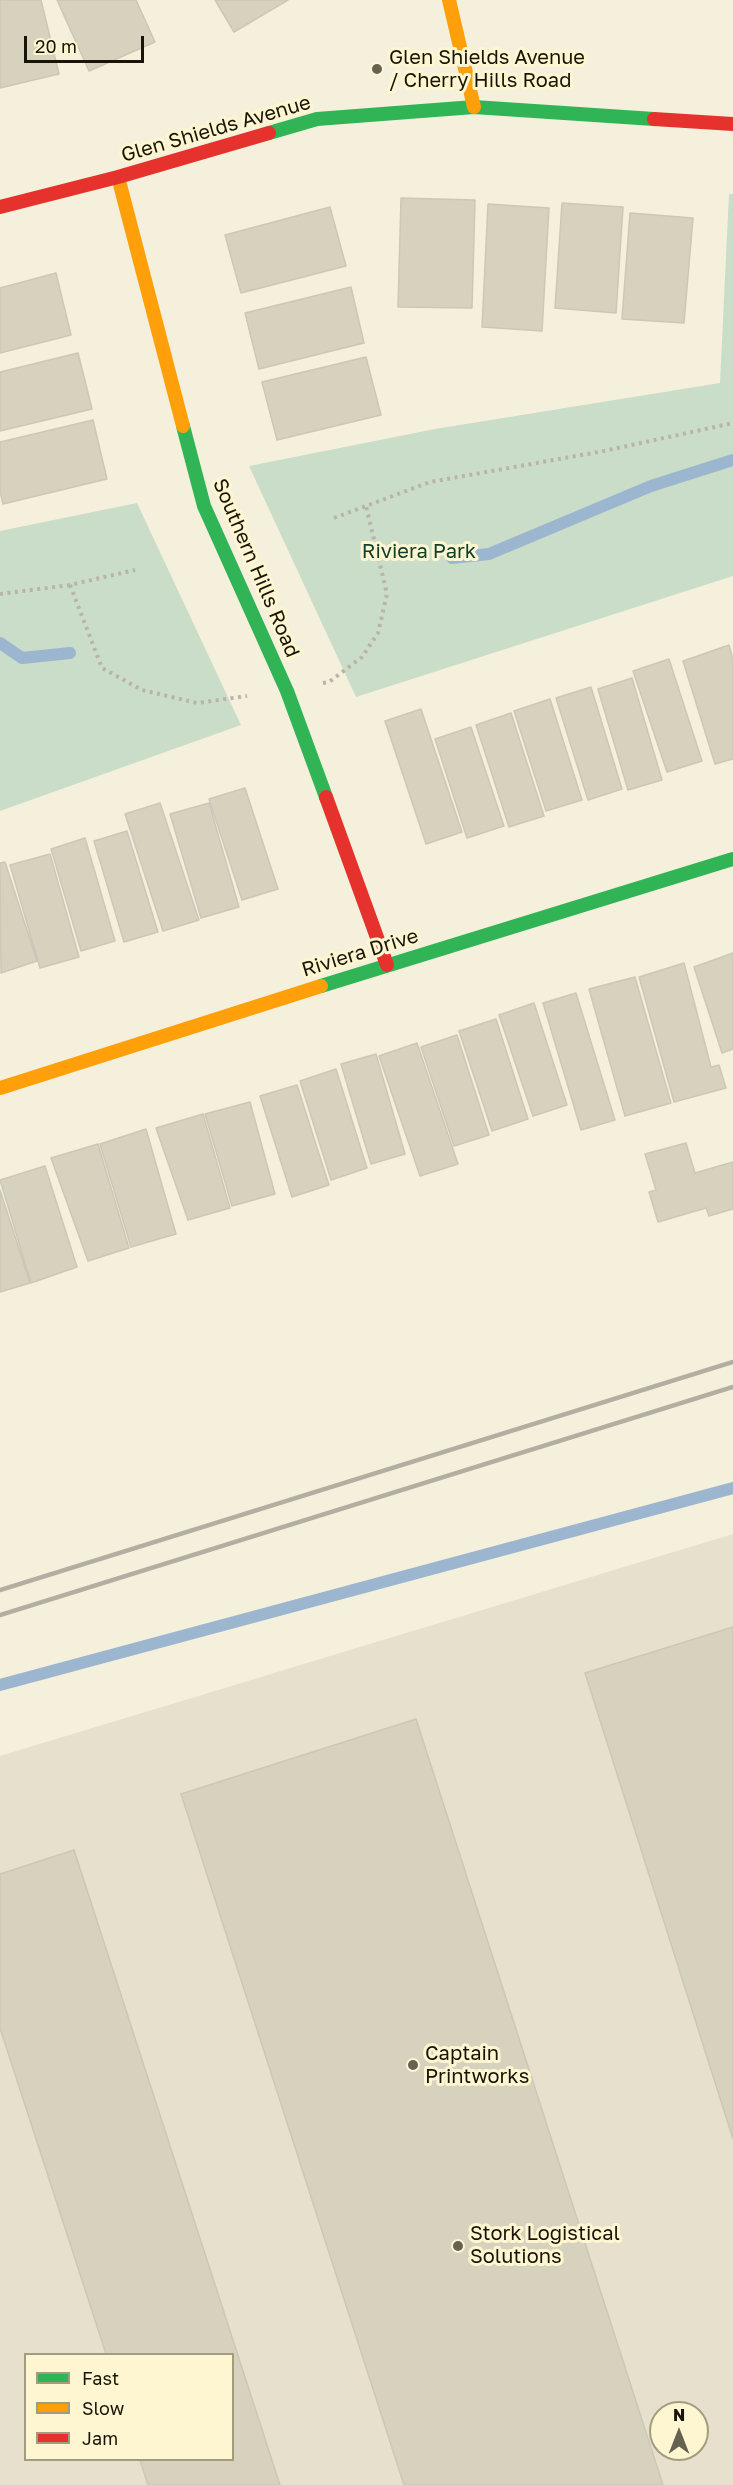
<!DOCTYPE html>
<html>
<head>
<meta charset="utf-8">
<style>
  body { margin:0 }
  #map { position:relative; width:733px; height:2485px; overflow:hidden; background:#f4f0dc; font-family:"Golos Text",sans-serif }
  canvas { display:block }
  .legend { position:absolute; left:24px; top:2353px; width:210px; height:108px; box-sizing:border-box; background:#fef6d1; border:2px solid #a29c81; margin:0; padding:8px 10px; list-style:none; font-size:18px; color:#181508 }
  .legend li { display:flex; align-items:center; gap:12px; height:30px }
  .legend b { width:30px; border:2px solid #a29c81 }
  .north { position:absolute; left:649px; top:2401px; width:60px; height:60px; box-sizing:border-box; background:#fef6d1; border:2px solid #a29c81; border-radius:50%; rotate:0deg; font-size:16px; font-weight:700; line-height:24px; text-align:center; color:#181508 }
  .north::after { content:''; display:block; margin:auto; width:21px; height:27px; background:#656252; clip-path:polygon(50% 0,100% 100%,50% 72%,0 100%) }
  .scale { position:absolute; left:24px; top:36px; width:120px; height:27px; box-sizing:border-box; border:3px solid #181508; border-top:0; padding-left:8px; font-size:18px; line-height:21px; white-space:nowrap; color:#181508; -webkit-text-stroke:4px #fef6d1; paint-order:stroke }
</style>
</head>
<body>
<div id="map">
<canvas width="733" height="2485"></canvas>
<ul class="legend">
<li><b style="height:8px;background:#30b455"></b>Fast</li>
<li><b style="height:8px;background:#ff9f0a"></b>Slow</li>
<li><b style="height:8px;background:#e5322d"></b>Jam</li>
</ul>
<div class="north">N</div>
<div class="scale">20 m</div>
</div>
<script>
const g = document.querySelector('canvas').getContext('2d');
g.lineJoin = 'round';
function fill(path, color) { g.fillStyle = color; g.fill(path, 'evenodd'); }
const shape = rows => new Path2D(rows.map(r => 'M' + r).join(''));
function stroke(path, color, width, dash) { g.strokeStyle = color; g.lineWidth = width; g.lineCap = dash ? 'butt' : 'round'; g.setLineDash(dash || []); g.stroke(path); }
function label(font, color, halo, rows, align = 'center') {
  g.font = font + ' "Golos Text",sans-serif'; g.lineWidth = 6; g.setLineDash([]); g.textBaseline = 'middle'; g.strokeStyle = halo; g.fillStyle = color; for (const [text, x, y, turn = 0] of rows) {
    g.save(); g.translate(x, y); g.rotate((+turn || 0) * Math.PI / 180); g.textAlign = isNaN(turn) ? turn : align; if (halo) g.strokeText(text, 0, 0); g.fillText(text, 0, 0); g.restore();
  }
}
const industrial = shape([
  [733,1534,733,2485,0,2485,0,1756],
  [26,2354,232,2354,232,2460,26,2460],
  [661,2413,697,2413,697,2449,661,2449]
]);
const green = shape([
  [729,194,733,194,733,576,356,697,249,466,435,429,720,383],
  [137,503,241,725,0,811,0,531]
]);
const stream = shape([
  [452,558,489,554,651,486,733,460],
  [0,643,22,658,70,653],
  [0,1685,733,1488]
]);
const building = shape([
  [0,0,41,0,59,74,0,88,0,0],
  [57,0,136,0,155,42,89,71,57,0],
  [215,0,288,0,234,32,215,0],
  [401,198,475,200,472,308,398,307,401,198],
  [562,203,623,207,616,313,555,308,562,203],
  [488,204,549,208,542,331,482,327,488,204],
  [330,207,346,266,241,293,225,235,330,207],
  [630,213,693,218,684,323,622,319,630,213],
  [56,273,71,335,0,353,0,288,56,273],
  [351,287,364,343,259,369,245,313,351,287],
  [78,353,92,409,0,431,0,372,78,353],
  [366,357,381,415,277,440,262,382,366,357],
  [93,420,107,479,3,504,0,491,0,442,93,420],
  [729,645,733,659,733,759,715,764,683,661,729,645],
  [669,659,702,761,667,772,633,671,669,659],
  [632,678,662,780,628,790,598,689,632,678],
  [591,687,622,789,588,800,556,698,591,687],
  [550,699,582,800,546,811,514,711,550,699],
  [421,709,462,832,426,844,385,721,421,709],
  [511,713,544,816,509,827,476,725,511,713],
  [471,727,504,826,467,838,435,739,471,727],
  [245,788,278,889,242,900,209,799,245,788],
  [160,803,199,920,163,931,125,814,160,803],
  [209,803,239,907,201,918,170,814,209,803],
  [127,831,158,932,124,942,94,841,127,831],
  [85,838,115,941,81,951,51,849,85,838],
  [50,854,79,957,40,968,10,865,50,854],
  [5,862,37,961,1,973,0,863,5,862],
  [733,953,733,1049,722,1053,694,967,733,953],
  [684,963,711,1067,719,1065,726,1088,674,1102,639,977,684,963],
  [635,977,671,1103,625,1116,589,989,635,977],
  [576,993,615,1120,581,1130,543,1003,576,993],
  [534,1003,567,1105,533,1116,499,1015,534,1003],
  [496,1019,528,1119,492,1131,459,1031,496,1019],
  [457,1035,489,1135,454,1146,421,1047,457,1035],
  [417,1043,458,1164,420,1176,379,1056,417,1043],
  [376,1054,405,1154,371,1164,341,1064,376,1054],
  [336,1069,367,1168,331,1180,300,1081,336,1069],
  [297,1085,329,1185,292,1197,260,1096,297,1085],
  [250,1102,275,1194,232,1206,205,1114,250,1102],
  [203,1114,230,1208,188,1220,156,1128,203,1114],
  [146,1129,176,1234,131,1247,100,1144,146,1129],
  [686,1143,695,1173,733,1162,733,1209,709,1216,706,1208,658,1222,649,1192,656,1190,645,1154,686,1143],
  [98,1144,129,1248,88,1261,51,1158,98,1144],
  [45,1166,77,1267,31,1283,0,1180,45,1166],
  [0,1190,30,1283,0,1292,0,1190],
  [733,1627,733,2139,585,1673,733,1627],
  [416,1719,663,2485,404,2485,181,1794,416,1719],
  [74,1850,280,2485,148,2485,140,2460,232,2460,232,2354,106,2354,0,2028,0,1874,74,1850]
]);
const path = shape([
  [334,518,430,482,604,451,733,423],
  [70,585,102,668,142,690,197,703,247,696],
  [0,594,70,585,135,570],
  [323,683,329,682,362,657,378,633,387,594,366,506]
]);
const fast = shape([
  [269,133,317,119,474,107,654,119],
  [183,426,204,506,287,691,326,797],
  [321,986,733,859]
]);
const slow = shape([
  [449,0,474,107],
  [118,177,183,426],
  [0,1088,321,986]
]);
const jam = shape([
  [654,119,733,124],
  [0,207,118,177,269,133],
  [326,797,387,965]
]);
const rail = shape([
  [0,1590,733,1362],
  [0,1615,733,1387]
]);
const markers = [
  [377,69,6,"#656252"],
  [413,2065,6,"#656252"],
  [458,2246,6,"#656252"]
];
const poiNames = [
  ["Glen Shields Avenue",389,58],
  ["/ Cherry Hills Road",389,81],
  ["Captain",425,2054],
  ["Printworks",425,2077],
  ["Stork Logistical",470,2234],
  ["Solutions",470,2257]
];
const streetNames = [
  ["Glen Shields Avenue",216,129,-16],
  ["Southern Hills Road",256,568,67],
  ["Riviera Drive",360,953,-17]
];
const parkNames = [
  ["Riviera Park",419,552]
];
fill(industrial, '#e7e0cc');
fill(green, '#caddc8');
stroke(stream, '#9cb6cf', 12);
fill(building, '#d7d2be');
stroke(building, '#cbc8b8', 1.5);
stroke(path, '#b9b4aa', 4, [3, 4.5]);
stroke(fast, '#30b455', 14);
stroke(slow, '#ff9f0a', 14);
stroke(jam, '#e5322d', 14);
stroke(rail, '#b3aea2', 4.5);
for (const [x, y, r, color] of markers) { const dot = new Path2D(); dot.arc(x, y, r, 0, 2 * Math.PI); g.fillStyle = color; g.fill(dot); stroke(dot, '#fef6d1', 2); }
label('20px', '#181508', '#fef6d1', poiNames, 'left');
label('20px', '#181508', '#fef6d1', streetNames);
label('20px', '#0e402c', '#fef6d1', parkNames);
</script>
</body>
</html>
